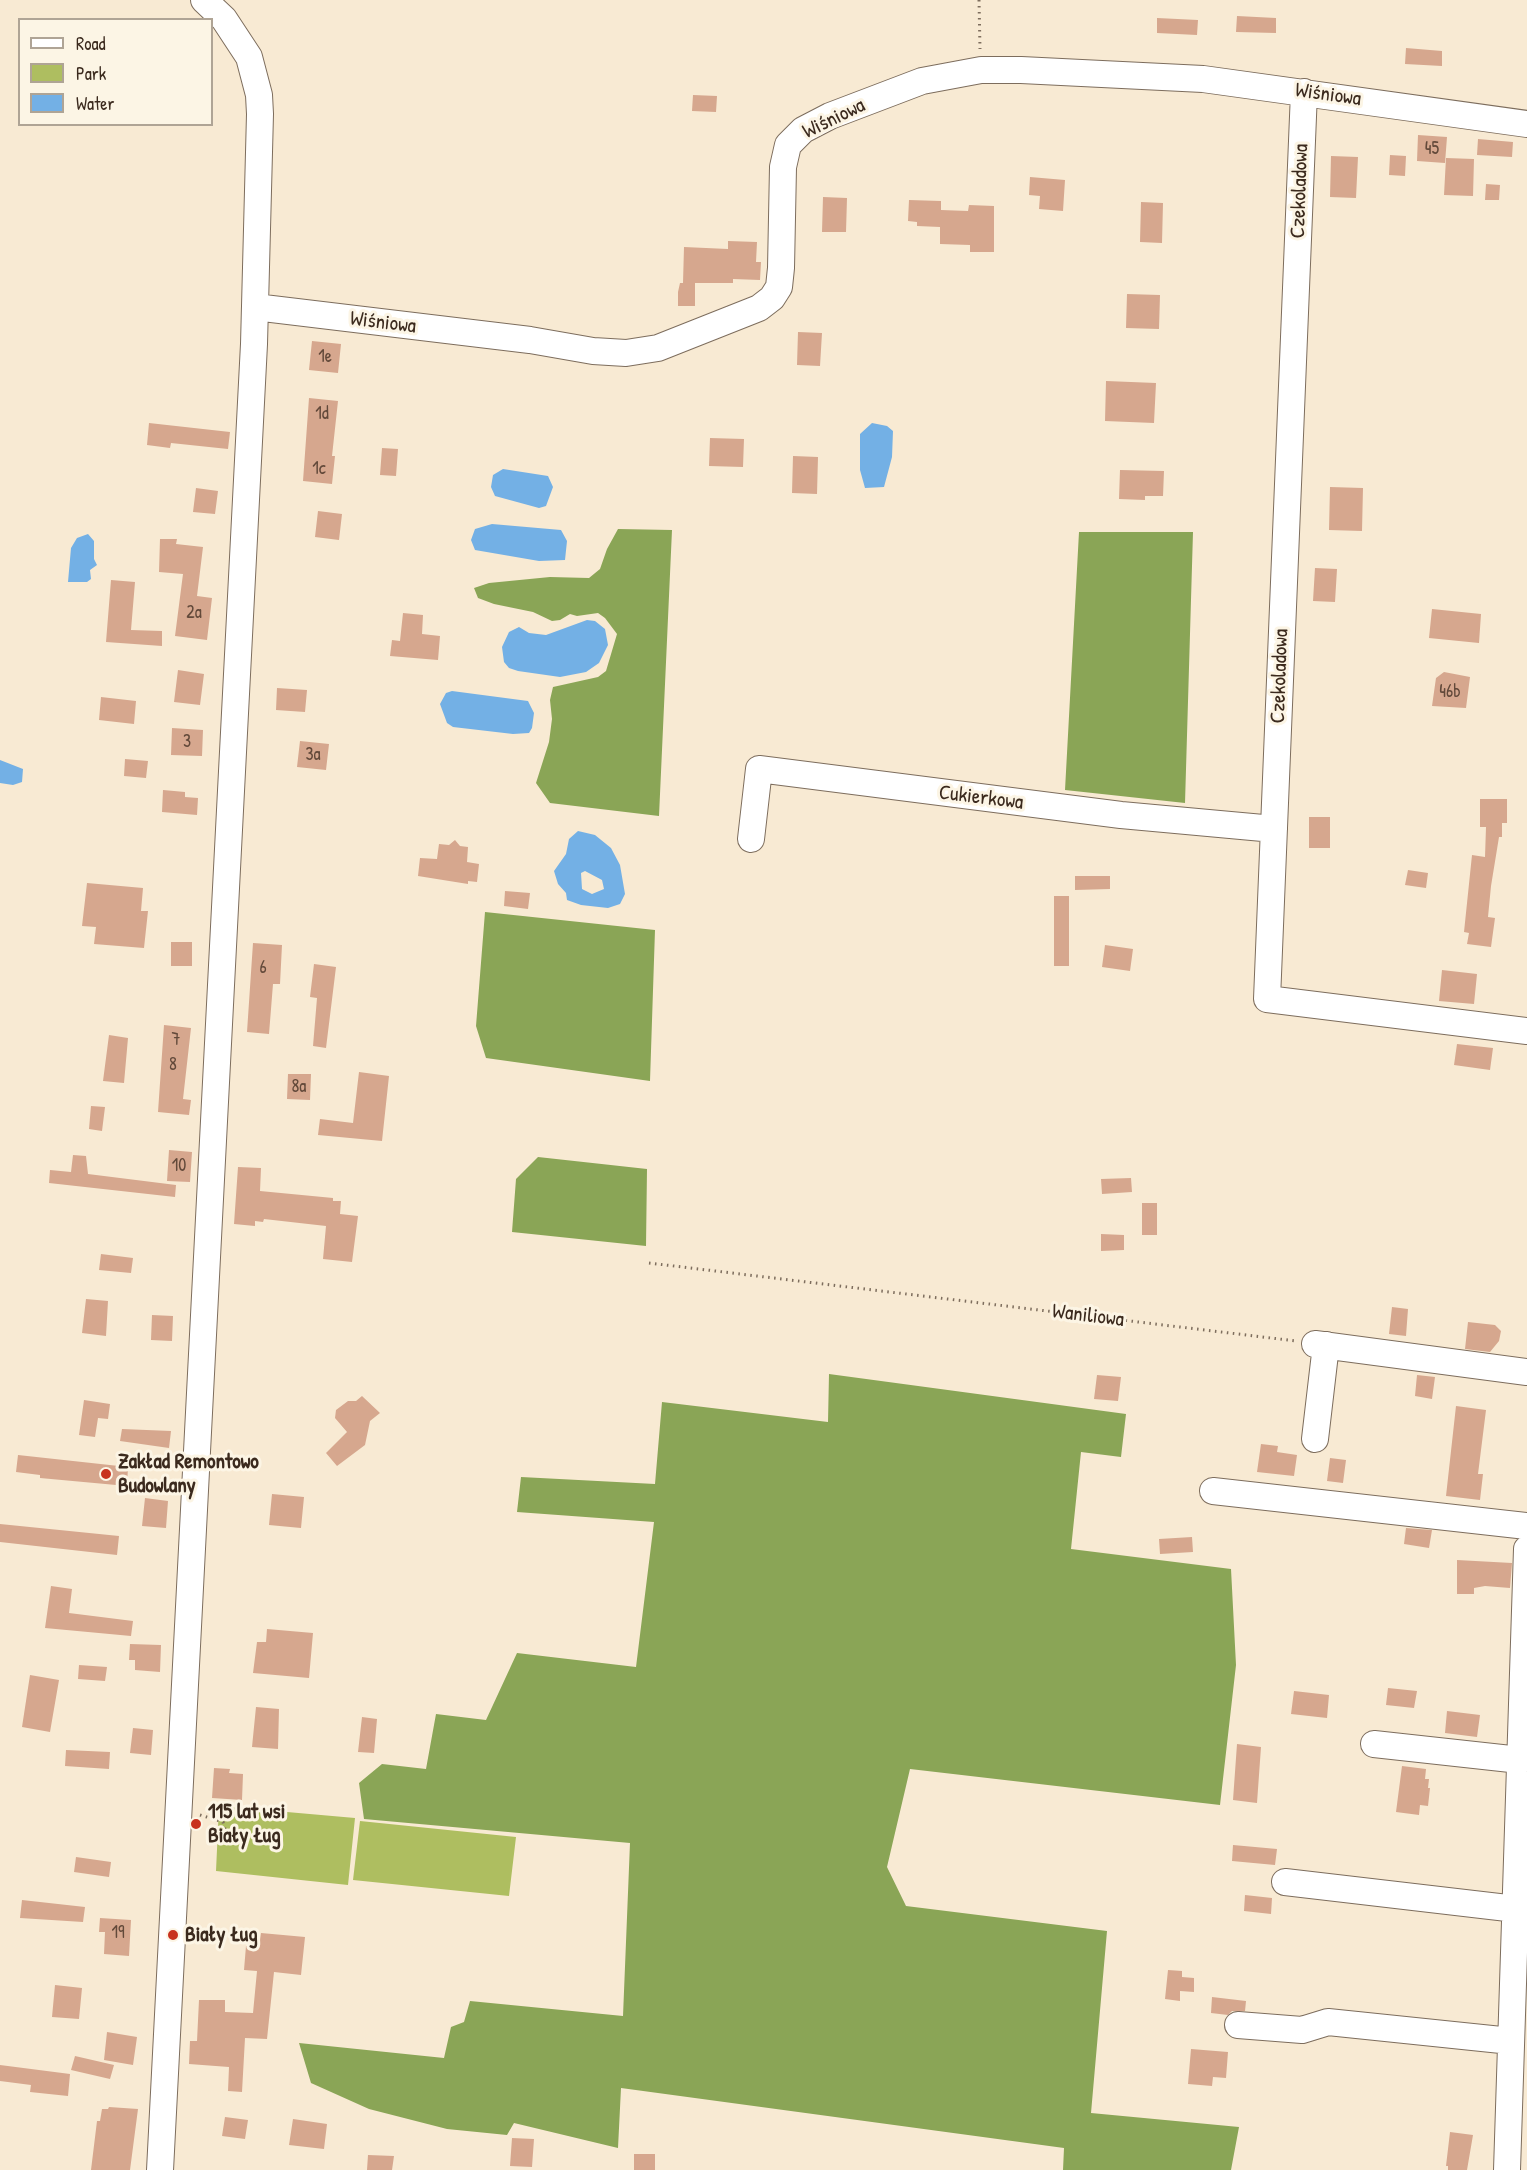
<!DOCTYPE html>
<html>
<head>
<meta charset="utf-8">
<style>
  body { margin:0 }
  #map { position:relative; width:1527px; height:2170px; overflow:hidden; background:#f8ead3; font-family:"Patrick Hand",sans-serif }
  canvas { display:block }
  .legend { position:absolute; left:18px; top:18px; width:195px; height:108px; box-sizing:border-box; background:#fcf5e5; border:2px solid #afa495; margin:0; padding:8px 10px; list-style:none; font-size:18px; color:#3b2a1e }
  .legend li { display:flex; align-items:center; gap:12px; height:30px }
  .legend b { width:30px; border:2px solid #afa495 }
</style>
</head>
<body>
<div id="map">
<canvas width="1527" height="2170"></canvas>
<ul class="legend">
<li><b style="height:8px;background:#fff"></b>Road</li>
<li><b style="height:16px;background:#aebe60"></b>Park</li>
<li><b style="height:16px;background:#73b0e5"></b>Water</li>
</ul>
</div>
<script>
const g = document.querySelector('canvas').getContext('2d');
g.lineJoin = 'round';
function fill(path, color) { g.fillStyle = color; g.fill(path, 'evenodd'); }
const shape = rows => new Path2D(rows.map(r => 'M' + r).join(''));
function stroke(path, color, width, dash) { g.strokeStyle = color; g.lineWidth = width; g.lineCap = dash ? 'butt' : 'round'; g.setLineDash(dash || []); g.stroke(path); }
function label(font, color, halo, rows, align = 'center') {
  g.font = font + ' "Patrick Hand",sans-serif'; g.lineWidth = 6; g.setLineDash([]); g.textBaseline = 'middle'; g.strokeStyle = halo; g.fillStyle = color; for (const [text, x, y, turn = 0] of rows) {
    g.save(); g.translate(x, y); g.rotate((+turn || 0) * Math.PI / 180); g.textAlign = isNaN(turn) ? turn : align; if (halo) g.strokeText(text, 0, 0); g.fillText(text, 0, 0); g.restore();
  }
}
const green = shape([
  [219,1806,355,1818,348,1885,216,1871],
  [360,1821,516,1837,509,1896,353,1880]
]);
const forest = shape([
  [618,529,672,530,659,816,550,803,536,783,549,742,552,719,550,700,553,687,598,677,606,671,617,634,605,618,598,613,577,616,570,614,560,620,552,621,533,612,494,604,478,598,474,588,489,583,550,577,589,578,600,569,607,549],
  [1079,532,1193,532,1185,803,1065,790],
  [485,912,655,930,650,1081,486,1058,476,1026],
  [538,1157,647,1169,646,1246,512,1232,516,1179],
  [829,1374,1126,1414,1121,1457,1081,1452,1071,1549,1231,1569,1236,1665,1220,1805,910,1769,887,1867,906,1906,1107,1931,1091,2113,1239,2127,1231,2170,1063,2170,1064,2148,621,2088,618,2148,514,2123,507,2135,447,2129,369,2109,311,2083,299,2043,444,2058,451,2027,464,2022,470,2001,623,2016,630,1843,364,1819,359,1783,382,1764,426,1769,436,1714,486,1720,517,1653,636,1667,654,1522,517,1512,521,1477,655,1484,662,1402,828,1422]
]);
const water = shape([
  [872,423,887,426,893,431,892,457,884,487,865,488,860,470,860,434],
  [503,469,548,476,553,487,546,506,539,508,495,496,491,487,493,475],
  [492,524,561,530,567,541,565,560,539,561,475,550,471,540,475,529],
  [88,534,94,541,94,559,97,565,90,570,91,579,87,582,68,582,71,548,77,538],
  [587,620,595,621,605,629,608,645,599,663,586,672,560,677,518,671,509,668,504,662,502,647,509,632,519,627,529,633,546,635],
  [452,691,528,701,534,713,532,728,529,733,513,734,453,727,447,723,440,704,446,693],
  [0,760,23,769,22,782,13,785,0,783],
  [578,831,595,835,611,848,620,865,625,894,620,904,608,908,581,905,567,900,566,893,558,884,554,871,566,854,569,839],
  [585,871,602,880,604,889,592,894,582,889,581,873]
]);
const building = shape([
  [1237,16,1276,18,1276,33,1236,32],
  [1157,18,1198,20,1197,35,1157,33],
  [1406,48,1442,51,1442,66,1405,64],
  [693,95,717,96,716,112,692,111],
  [1418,135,1447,137,1445,163,1417,161],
  [1478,139,1513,142,1512,157,1477,155],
  [1390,155,1406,156,1405,176,1389,175],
  [1331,156,1358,157,1356,198,1330,197],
  [1446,158,1474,159,1473,196,1444,195],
  [1030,177,1065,180,1063,211,1039,209,1040,196,1029,195],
  [1486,184,1500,185,1499,200,1485,200],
  [823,197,847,198,846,232,822,232],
  [909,200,941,201,941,210,968,211,969,205,994,206,994,252,970,252,970,245,940,244,940,227,917,226,917,222,908,221],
  [1141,202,1163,203,1162,243,1140,242],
  [728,241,757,242,756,262,761,262,760,280,733,279,733,283,695,283,695,306,678,306,678,292,680,283,683,283,684,247,728,249],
  [1127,294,1160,295,1159,329,1126,328],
  [798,332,822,333,820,366,797,365],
  [312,341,341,344,338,373,309,370],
  [1106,381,1156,383,1154,423,1105,421],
  [309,398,338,401,332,456,335,456,332,484,303,481],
  [149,423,230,432,228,449,171,443,170,448,147,445],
  [710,438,744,439,743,467,709,466],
  [382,448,398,449,396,476,380,475],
  [793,456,818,457,817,494,792,493],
  [1120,470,1164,471,1163,496,1145,496,1145,500,1119,499],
  [1330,487,1363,488,1362,531,1329,530],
  [196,488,218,491,215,514,193,512],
  [318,511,342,514,339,540,315,537],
  [160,539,177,539,176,544,203,547,197,596,212,598,207,640,175,636,183,574,159,572],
  [1315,568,1337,569,1335,602,1313,601],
  [111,580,135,582,131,630,162,631,162,646,106,642],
  [1432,609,1481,614,1479,643,1429,638],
  [403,613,423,615,422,634,440,636,438,660,390,656,392,640,400,641],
  [178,670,204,674,200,705,174,702],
  [1444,672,1470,677,1466,708,1432,706,1436,678],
  [277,688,307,690,305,712,276,710],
  [101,697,136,701,134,724,99,720],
  [172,728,203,730,202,756,171,755],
  [300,741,329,744,326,770,297,767],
  [125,759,148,761,146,778,124,776],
  [163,790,185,792,185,797,198,798,197,815,162,812],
  [1480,799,1507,799,1507,823,1502,823,1502,837,1499,837,1491,886,1488,917,1495,918,1491,947,1467,944,1469,933,1464,932,1472,855,1485,857,1486,827,1480,827],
  [1309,817,1330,817,1330,848,1309,848],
  [455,840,460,846,468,847,467,862,479,864,477,882,468,881,468,884,418,876,420,858,437,859,439,844,449,845],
  [1408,870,1428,873,1426,888,1405,885],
  [1075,876,1110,876,1110,889,1075,890],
  [87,883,143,888,141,911,148,911,144,948,94,944,96,927,82,926],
  [505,891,530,893,528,909,504,906],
  [1054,896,1069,896,1069,966,1054,966],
  [171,942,192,942,192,966,171,966],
  [253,943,282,945,280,984,273,984,269,1034,247,1032],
  [1105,945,1133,949,1130,971,1102,967],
  [314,964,336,967,326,1048,313,1046,317,998,310,997],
  [1442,970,1477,974,1474,1004,1439,1001],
  [164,1025,191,1028,183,1099,191,1100,189,1115,158,1112],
  [109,1035,128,1038,124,1083,103,1081],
  [1457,1044,1493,1048,1490,1070,1454,1065],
  [359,1072,389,1076,382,1141,318,1135,320,1119,353,1123],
  [288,1074,311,1074,310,1100,287,1099],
  [91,1106,105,1107,102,1131,89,1129],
  [169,1150,192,1152,190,1182,167,1181],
  [73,1155,86,1156,88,1174,176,1185,175,1197,49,1183,50,1170,71,1172],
  [238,1167,261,1168,260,1191,333,1198,333,1201,341,1201,340,1214,358,1216,352,1262,323,1259,326,1226,264,1219,263,1222,255,1221,255,1226,234,1224],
  [1131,1178,1132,1192,1102,1194,1101,1179],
  [1142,1203,1157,1203,1157,1235,1142,1235],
  [1101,1234,1124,1235,1124,1250,1101,1251],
  [101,1254,133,1258,131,1273,99,1270],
  [86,1299,108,1301,106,1336,82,1333],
  [1392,1307,1408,1309,1406,1336,1389,1334],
  [152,1315,173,1316,172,1341,151,1340],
  [1468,1322,1495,1325,1501,1331,1499,1341,1490,1352,1465,1349],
  [1097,1375,1121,1377,1118,1401,1094,1399],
  [1417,1375,1435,1377,1432,1399,1415,1396],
  [362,1396,380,1413,370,1421,365,1445,337,1466,326,1453,347,1432,335,1418,336,1410,348,1401,356,1401],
  [84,1400,110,1404,108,1419,98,1418,95,1437,79,1435],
  [1456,1406,1486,1410,1478,1474,1483,1474,1480,1500,1446,1496],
  [122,1429,171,1431,169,1448,120,1441],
  [1261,1444,1278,1446,1277,1452,1297,1455,1294,1476,1257,1472],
  [18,1455,128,1467,127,1486,40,1478,40,1475,16,1472],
  [1330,1458,1346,1460,1343,1483,1327,1481],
  [272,1494,304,1497,301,1528,269,1525],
  [145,1498,168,1501,166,1528,142,1526],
  [0,1524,119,1536,117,1555,0,1542],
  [1406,1528,1432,1530,1429,1548,1404,1544],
  [1192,1537,1193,1552,1160,1554,1159,1539],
  [1457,1560,1512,1563,1510,1588,1485,1586,1474,1588,1474,1594,1457,1594],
  [51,1586,72,1589,69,1613,133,1621,131,1636,45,1628],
  [267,1629,313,1633,309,1678,253,1673,257,1642,266,1642],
  [130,1644,161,1645,160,1672,135,1670,135,1660,129,1660],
  [79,1665,107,1667,105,1681,78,1679],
  [30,1675,59,1680,50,1732,22,1727],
  [1388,1688,1417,1691,1414,1708,1386,1705],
  [1294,1691,1329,1695,1327,1718,1291,1714],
  [256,1707,279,1709,278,1749,252,1747],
  [1447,1711,1480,1715,1477,1737,1445,1733],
  [362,1717,377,1719,374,1753,358,1752],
  [133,1728,153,1730,151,1755,130,1753],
  [1237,1744,1261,1747,1257,1803,1233,1800],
  [66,1750,110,1752,109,1769,65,1766],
  [1402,1766,1426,1769,1425,1779,1429,1779,1428,1788,1430,1788,1428,1806,1420,1805,1419,1815,1396,1812],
  [214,1768,230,1769,229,1773,243,1774,242,1800,212,1798],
  [1233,1845,1277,1849,1275,1865,1232,1861],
  [76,1857,111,1862,109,1877,74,1872],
  [1245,1895,1272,1898,1271,1914,1244,1911],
  [22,1900,85,1907,83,1922,20,1918],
  [100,1918,131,1920,129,1956,104,1954,105,1932,99,1932],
  [261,1933,305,1937,301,1975,274,1972,267,2039,245,2038,242,2092,228,2091,229,2067,189,2064,190,2041,197,2041,199,2000,225,2000,225,2012,253,2013,257,1971,244,1970,246,1946,259,1947],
  [1168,1970,1182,1971,1182,1977,1194,1978,1194,1992,1180,1991,1180,2001,1165,1999],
  [55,1985,82,1988,79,2019,52,2017],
  [1212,1997,1246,2001,1245,2011,1232,2011,1228,2015,1211,2013],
  [107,2032,137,2037,133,2065,104,2060],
  [1191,2049,1228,2052,1226,2078,1213,2077,1212,2086,1188,2084],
  [75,2056,114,2065,110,2079,71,2070],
  [0,2065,70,2074,68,2096,30,2092,31,2085,0,2081],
  [109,2107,138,2109,130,2170,91,2170,97,2121,100,2121,102,2109,108,2109],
  [225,2117,248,2120,245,2139,222,2136],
  [293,2119,327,2124,324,2149,289,2145],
  [1450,2132,1473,2135,1467,2170,1448,2170,1448,2166,1446,2166],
  [512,2138,534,2139,532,2167,510,2166],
  [634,2154,655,2154,655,2170,634,2170],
  [368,2155,394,2156,392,2170,367,2170]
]);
const path = shape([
  [979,0,980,49],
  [649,1263,1296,1341],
  [200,1815,223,1822,229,1843]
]);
const minor = shape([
  [1304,92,1267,999,1527,1031],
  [255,307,530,340,593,351,626,353,658,348,759,308,772,298,779,287,781,268,783,167,788,145,803,130,830,116,922,81,981,70,1021,70,1203,79,1527,124],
  [751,839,759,769,1121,815,1274,829],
  [1315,1344,1527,1372],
  [1315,1439,1326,1345],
  [1213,1491,1527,1526],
  [1374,1744,1520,1760],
  [1285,1882,1516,1909],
  [1238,2025,1302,2030,1328,2022,1511,2041],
  [160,2170,254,344,260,114,259,95,249,57,224,19,204,0],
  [1507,2170,1527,1549]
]);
const markers = [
  [106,1474,6,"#c8321e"],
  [196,1824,6,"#c8321e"],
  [173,1935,6,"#c8321e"]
];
const numberNames = [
  ["45",1432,149],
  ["1e",325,357],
  ["1d",322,414],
  ["1c",319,469],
  ["2a",194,613],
  ["46b",1450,692],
  ["3",187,742],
  ["3a",313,755],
  ["6",263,968],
  ["7",176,1040],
  ["8",173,1065],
  ["8a",299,1087],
  ["10",179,1166],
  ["19",118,1933]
];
const streetNames = [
  ["Wiśniowa",1328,95,8],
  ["Wiśniowa",834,119,-26],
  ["Czekoladowa",1300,191,-88],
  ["Wiśniowa",383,323,7],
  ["Czekoladowa",1280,676,-88],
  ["Cukierkowa",981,798,7],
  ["Waniliowa",1088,1316,7]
];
const poiNames = [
  ["Zakład Remontowo",118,1462],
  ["Budowlany",118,1486],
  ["115 lat wsi",208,1812],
  ["Biały Ług",208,1836],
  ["Biały Ług",185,1935]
];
fill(green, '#aebe60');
fill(forest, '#8aa556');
fill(water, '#73b0e5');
fill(building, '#d6a78e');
stroke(minor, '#7d6d5d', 28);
stroke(path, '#7d6d5d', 3, [1.5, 4.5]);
stroke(minor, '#fff', 26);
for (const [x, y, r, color] of markers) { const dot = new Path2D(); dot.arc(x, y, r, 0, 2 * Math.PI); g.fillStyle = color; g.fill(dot); stroke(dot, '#fcf5e5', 2); }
label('18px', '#62493a', null, numberNames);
label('21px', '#3b2a1e', '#fcf5e5', streetNames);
label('bold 21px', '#3b2a1e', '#fcf5e5', poiNames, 'left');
</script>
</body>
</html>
